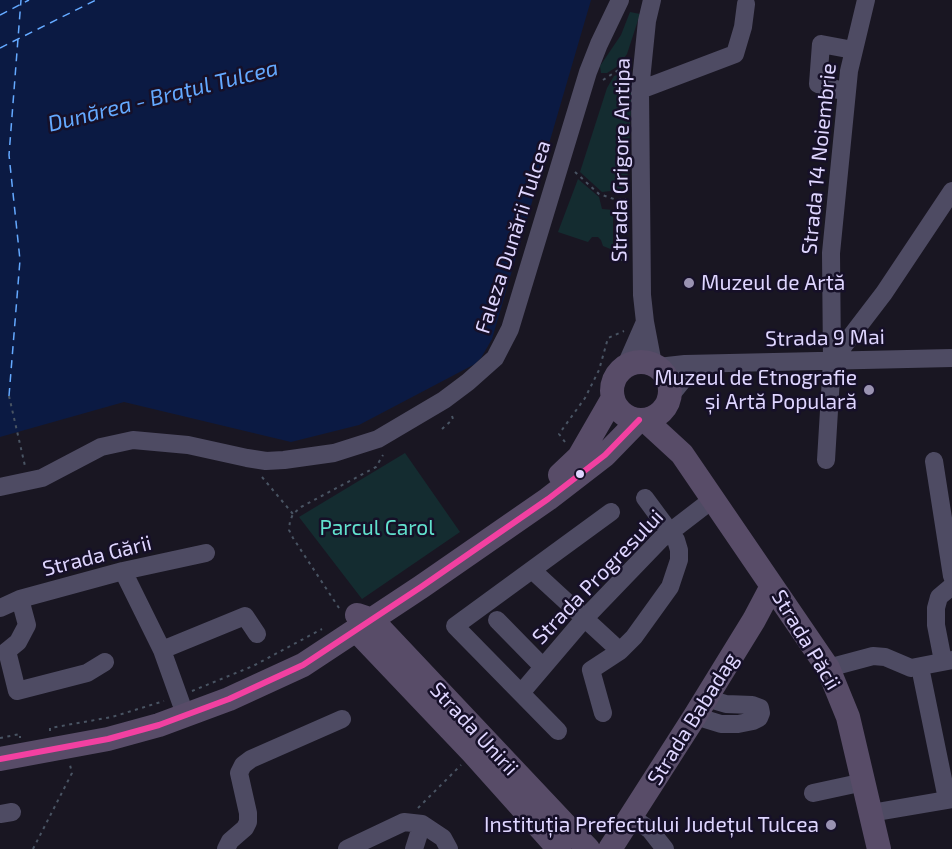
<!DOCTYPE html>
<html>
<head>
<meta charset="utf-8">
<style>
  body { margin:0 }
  canvas { display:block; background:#191622 }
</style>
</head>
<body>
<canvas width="952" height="849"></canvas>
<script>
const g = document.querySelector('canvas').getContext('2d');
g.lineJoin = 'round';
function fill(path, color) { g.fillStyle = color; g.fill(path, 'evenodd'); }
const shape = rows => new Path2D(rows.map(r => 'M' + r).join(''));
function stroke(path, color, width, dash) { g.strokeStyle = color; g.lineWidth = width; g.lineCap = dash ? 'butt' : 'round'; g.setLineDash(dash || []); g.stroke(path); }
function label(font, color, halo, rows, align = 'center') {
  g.font = font + ' "Exo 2",sans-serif'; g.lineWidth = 5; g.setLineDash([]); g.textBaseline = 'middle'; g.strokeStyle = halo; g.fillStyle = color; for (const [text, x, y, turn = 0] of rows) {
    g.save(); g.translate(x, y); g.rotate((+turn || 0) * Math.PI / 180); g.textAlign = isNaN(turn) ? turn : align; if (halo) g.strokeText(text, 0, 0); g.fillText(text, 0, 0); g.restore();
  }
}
const green = shape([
  [630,12,640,14,627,54,618,66,607,73,601,73,600,66,621,35],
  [620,74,626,74,630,78,632,85,627,189,602,192,580,172,607,88,614,76],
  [578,179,599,197,602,209,613,210,613,250,603,246,601,240,598,237,592,237,588,242,558,232],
  [405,453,460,532,362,599,299,517]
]);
const water = shape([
  [0,0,591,0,492,339,481,358,475,364,359,425,291,442,124,402,0,437]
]);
const ferry = shape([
  [0,15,29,0],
  [0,48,96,0],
  [9,396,20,260,9,155,21,0]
]);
const path = shape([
  [603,80,626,65],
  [575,172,599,194,617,200,626,199],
  [617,200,618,259,626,261],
  [9,396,25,466],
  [442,429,453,419,451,413],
  [565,442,559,434,585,398,599,370,608,338,624,331],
  [262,477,293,514],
  [339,608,293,538,289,530,290,521,293,514,301,507,376,467,383,455],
  [192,691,253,666,322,629],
  [50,731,50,728,112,717,164,701],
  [0,738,20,734,20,738],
  [418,808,461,765],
  [33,849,72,773,70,765]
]);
const minor = shape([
  [652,0,647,21,640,90,642,295,645,322,653,364],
  [640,90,735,54,743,27,746,4],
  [846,92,818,84,821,44,853,50],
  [832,361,884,293,952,191],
  [626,365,644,324],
  [658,367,685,364,952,358],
  [670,396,687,375,699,364],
  [826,460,832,361,831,253,849,71,866,0],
  [934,461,952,576],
  [0,487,42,478,101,447,133,440,188,445,247,458,266,461,284,460,334,453,378,439,444,400,468,382,495,358,510,329,588,72,599,44,620,0],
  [532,570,620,651],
  [123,571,162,650,181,703],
  [20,599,27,625,18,642,7,651,17,691,87,673,105,662],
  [0,608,20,599,123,571,206,553],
  [497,620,543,667],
  [162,650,245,616,257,634],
  [943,661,936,625,936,608,939,597,952,586],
  [920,667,947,799],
  [828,668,873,656,885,657,911,668,952,660],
  [521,693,584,619,661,539,713,499],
  [603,713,591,670,620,651,634,637,670,587,679,560,679,550,676,540,645,498],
  [695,716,721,724,738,724,753,721,759,718,761,713,760,708,752,705,726,704,706,698],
  [558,731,455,626,611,512],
  [813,793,864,782],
  [871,813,952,799],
  [0,814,12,812],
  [632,817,650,830,665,849],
  [226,849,230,841,245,828,248,822,248,813,239,773,243,765,251,759,342,719],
  [347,849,404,822,422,824,443,838,449,849],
  [414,849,422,824]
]);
const major = shape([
  '612 391a29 29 0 1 1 58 0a29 29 0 1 1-58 0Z',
  [645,420,682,454,828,668,848,717,879,849],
  [560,475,579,457,613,398],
  [357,615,372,620,588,849],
  [356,630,473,753,559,849],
  [0,759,108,739,159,725,229,699,303,665,421,587,548,499,605,455,639,420],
  [610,849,695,716,754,620,772,586]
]);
const bus1 = shape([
  [0,759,108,739,159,725,229,699,303,665,421,587,548,499,605,455,639,420]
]);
const markers = [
  [689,283,6,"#9a93b2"],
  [869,390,6,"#9a93b2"],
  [580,474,5,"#dfd6ff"],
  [831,825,6,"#9a93b2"]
];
const streetNames = [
  ["Strada 14 Noiembrie",819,159,-84],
  ["Strada Grigore Antipa",621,160,-89],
  ["Faleza Dunării Tulcea",513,237,-72],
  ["Strada 9 Mai",825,338,-1],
  ["Strada Gării",97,556,-14],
  ["Strada Progresului",598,577,-46],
  ["Strada Păcii",806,640,59],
  ["Strada Babadag",693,719,-58],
  ["Strada Unirii",474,729,47]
];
const poiNames = [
  ["Muzeul de Artă",701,283,"left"],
  ["Muzeul de Etnografie",857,378],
  ["și Artă Populară",857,402],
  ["Instituția Prefectului Județul Tulcea",819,825]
];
const parkNames = [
  ["Parcul Carol",377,528]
];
const waterNames = [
  ["Dunărea - Brațul Tulcea",163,96,-14]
];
fill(green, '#142c30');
fill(water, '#0b1a43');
stroke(ferry, '#64a9ff', 1.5, [8, 6]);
stroke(path, '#495463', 2, [3, 4.5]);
stroke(minor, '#4e4b63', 18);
stroke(major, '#584c68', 24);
stroke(bus1, '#f240a1', 6);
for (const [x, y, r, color] of markers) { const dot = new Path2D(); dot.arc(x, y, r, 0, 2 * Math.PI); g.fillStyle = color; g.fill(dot); stroke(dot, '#161028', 2); }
label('21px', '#dfd6ff', '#161028', streetNames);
label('21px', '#dfd6ff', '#161028', poiNames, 'right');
label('21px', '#61e1cd', '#161028', parkNames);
label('italic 22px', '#64a9ff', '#161028', waterNames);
</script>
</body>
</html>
